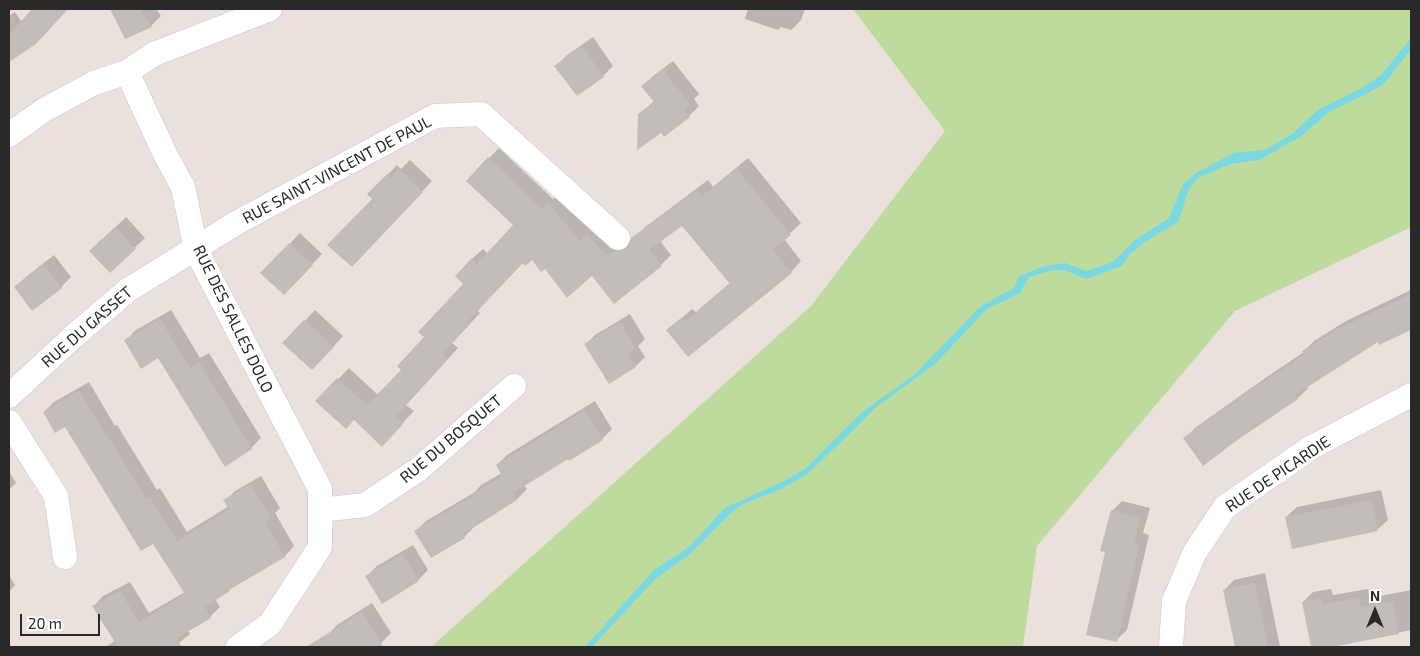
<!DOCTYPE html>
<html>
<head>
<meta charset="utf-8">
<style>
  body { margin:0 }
  #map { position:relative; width:1420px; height:656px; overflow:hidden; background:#eae1dc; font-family:"Exo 2",sans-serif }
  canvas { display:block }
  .frame { position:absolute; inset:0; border:10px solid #292929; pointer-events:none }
  .north { position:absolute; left:1350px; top:586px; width:50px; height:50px; -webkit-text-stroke:4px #fff; paint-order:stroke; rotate:0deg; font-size:14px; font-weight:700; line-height:20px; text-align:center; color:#292929 }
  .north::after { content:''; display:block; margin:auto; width:18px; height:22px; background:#292929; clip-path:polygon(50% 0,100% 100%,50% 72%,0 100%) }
  .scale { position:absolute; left:20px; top:614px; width:80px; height:22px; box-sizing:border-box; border:2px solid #292929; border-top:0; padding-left:6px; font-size:15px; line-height:18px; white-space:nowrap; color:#292929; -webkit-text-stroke:4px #fff; paint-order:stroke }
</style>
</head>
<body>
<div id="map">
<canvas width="1420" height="656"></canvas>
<div class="frame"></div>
<div class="north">N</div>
<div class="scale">20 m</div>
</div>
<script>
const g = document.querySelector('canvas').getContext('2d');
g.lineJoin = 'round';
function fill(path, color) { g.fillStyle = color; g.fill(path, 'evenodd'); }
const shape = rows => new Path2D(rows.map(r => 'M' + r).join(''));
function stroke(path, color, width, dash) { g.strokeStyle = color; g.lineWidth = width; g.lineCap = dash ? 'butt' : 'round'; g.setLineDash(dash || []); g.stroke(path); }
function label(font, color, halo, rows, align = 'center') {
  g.font = font + ' "Exo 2",sans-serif'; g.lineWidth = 4.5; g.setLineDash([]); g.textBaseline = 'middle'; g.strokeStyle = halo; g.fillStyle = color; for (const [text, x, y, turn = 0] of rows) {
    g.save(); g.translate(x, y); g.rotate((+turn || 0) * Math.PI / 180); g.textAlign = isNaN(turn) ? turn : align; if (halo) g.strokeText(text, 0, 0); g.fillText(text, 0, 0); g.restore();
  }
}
const green = shape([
  [853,9,1411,9,1411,227,1235,311,1037,546,1023,647,431,647,811,306,945,131]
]);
const water = shape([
  [1411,38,1411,49,1385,83,1368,93,1329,112,1300,137,1259,160,1230,164,1198,178,1189,189,1178,222,1143,243,1129,255,1122,266,1086,279,1064,270,1053,270,1029,277,1020,293,987,309,935,364,875,408,810,472,784,488,743,504,733,511,689,555,655,579,592,647,585,647,654,570,689,547,725,508,786,480,806,468,862,412,914,375,981,306,1014,288,1019,276,1044,266,1065,263,1086,271,1113,262,1135,240,1169,218,1183,184,1196,173,1234,153,1265,150,1292,134,1319,109,1362,88,1381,75]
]);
const shadow = shape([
  [34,9,66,9,35,43,9,60,9,16,15,12,22,22],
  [111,9,156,9,161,16,151,26,125,38],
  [748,9,805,9,801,20,791,30,781,27,778,30,745,19],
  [593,37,613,66,603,76,577,95,556,66,566,56],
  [673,61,699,94,694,99,699,106,689,116,639,115,654,101,643,86,653,76],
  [499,148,553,199,560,194,592,232,598,226,626,241,632,241,644,228,708,180,713,187,748,158,801,223,784,239,801,261,791,272,668,330,692,309,696,312,730,283,683,224,660,241,671,255,661,265,593,275,545,267,532,258,523,261,477,310,480,313,452,343,458,348,406,405,414,411,392,434,354,419,317,401,349,368,378,395,403,370,464,284,472,259,483,249,488,254,515,225,467,181],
  [410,160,432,181,362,255,374,199,369,194,397,165,401,169],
  [126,217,145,238,110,271,91,251],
  [300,233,322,254,294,283,262,273],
  [54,255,71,277,61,287,15,287,26,277],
  [1411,290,1411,329,1380,343,1378,340,1306,386,1308,388,1298,398,1235,440,1185,438,1195,428,1261,381,1304,352,1314,341,1346,321],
  [171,310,200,358,209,353,261,438,251,448,159,357,126,340,136,330],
  [315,310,343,336,322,359,284,343],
  [630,314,645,339,638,346,645,357,636,366,610,382,586,344,595,335],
  [89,382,115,426,117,425,157,490,160,488,187,532,229,506,225,501,235,491,261,476,280,508,275,513,294,546,285,556,236,584,229,590,215,599,220,607,210,617,188,630,190,634,174,647,105,647,115,641,94,606,103,596,130,582,149,613,185,592,153,542,65,426,44,412,54,402],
  [595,401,612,429,602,439,568,458,524,485,527,489,517,499,474,527,464,537,416,531,426,521,475,492,481,485,502,473,497,465,507,455],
  [9,471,16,483,9,490],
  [1381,490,1388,520,1377,530,1286,517,1297,507],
  [1122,501,1150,508,1143,533,1149,535,1127,630,1116,640,1112,511],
  [413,545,428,570,418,580,367,576,377,566],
  [1265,573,1280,647,1236,647,1224,590,1234,580],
  [9,575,15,585,9,592],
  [1331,589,1333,595,1368,589,1370,598,1411,590,1411,630,1324,647,1312,647,1303,602,1313,592],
  [372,603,391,633,381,643,375,647,310,647,327,636,337,625]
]);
const building = shape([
  [32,9,68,9,36,44,9,62,9,35],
  [110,9,139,9,152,27,125,39],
  [582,46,604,77,577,96,554,66],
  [663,69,690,105,684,109,690,117,664,137,661,133,637,150,638,114,654,102,641,86],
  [488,157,542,209,548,203,580,241,587,235,607,256,614,251,622,251,628,248,631,238,697,190,702,196,736,168,791,235,773,250,792,273,688,357,666,330,681,318,685,322,730,284,682,226,649,250,662,266,614,304,592,276,567,298,545,269,541,272,532,260,525,266,523,263,467,322,470,324,442,354,448,359,396,416,404,423,382,447,354,420,346,429,315,401,337,378,367,405,401,370,397,366,424,337,418,332,463,284,455,276,472,258,477,264,513,225,466,181],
  [399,169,423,192,352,267,327,245,372,199,367,194,387,174,391,178],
  [115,227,136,249,110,273,89,251],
  [289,243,313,265,284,295,260,273],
  [43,264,62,288,32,311,14,287],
  [1411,294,1411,330,1379,345,1378,342,1295,395,1298,399,1236,441,1203,466,1183,438,1249,391,1304,355,1302,351,1334,331],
  [160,319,190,368,199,362,252,449,225,467,158,358,141,369,124,340],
  [304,320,334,347,312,370,282,343],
  [620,322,636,349,628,354,636,367,609,384,584,344],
  [79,390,105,434,106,434,147,499,150,497,177,541,229,509,223,500,251,484,271,518,265,522,285,557,229,590,230,591,205,607,211,618,177,638,182,647,118,647,92,606,120,591,139,622,185,594,153,544,141,551,65,427,55,433,43,412],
  [585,410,603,440,569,461,568,459,513,493,517,500,463,534,465,538,431,558,414,531,471,497,470,495,502,476,496,465],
  [1372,500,1378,531,1292,549,1285,517],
  [1111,510,1140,518,1134,543,1139,545,1117,642,1086,635,1105,552,1100,551],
  [402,554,419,581,382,604,365,576],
  [1255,583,1268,647,1235,647,1223,590],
  [1321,598,1323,604,1358,598,1361,607,1393,601,1399,634,1332,647,1311,647,1302,602],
  [362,612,383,647,306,647]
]);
const minor = shape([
  [127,72,165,154,183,187,196,250,320,489,320,510],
  [9,135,44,110,94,83,127,72,154,54,270,9],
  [9,396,74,336,128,290,238,222,435,116,481,114,618,238],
  [9,422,56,496,65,557],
  [238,647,270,624,320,547,320,510,365,505,419,469,514,386],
  [1171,647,1174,601,1195,552,1225,507,1312,447,1411,395]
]);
const streetNames = [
  ["RUE SAINT-VINCENT DE PAUL",337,170,-28],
  ["RUE DES SALLES DOLO",233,319,64],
  ["RUE DU GASSET",87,327,-41],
  ["RUE DU BOSQUET",451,439,-40],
  ["RUE DE PICARDIE",1278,474,-34]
];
fill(green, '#bedb9e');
fill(water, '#79d8e1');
fill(shadow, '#0003');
fill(building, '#c2bdb8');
stroke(minor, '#c4c9d1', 25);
stroke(minor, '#fff', 24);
label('16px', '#292929', '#fff', streetNames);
</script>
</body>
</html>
